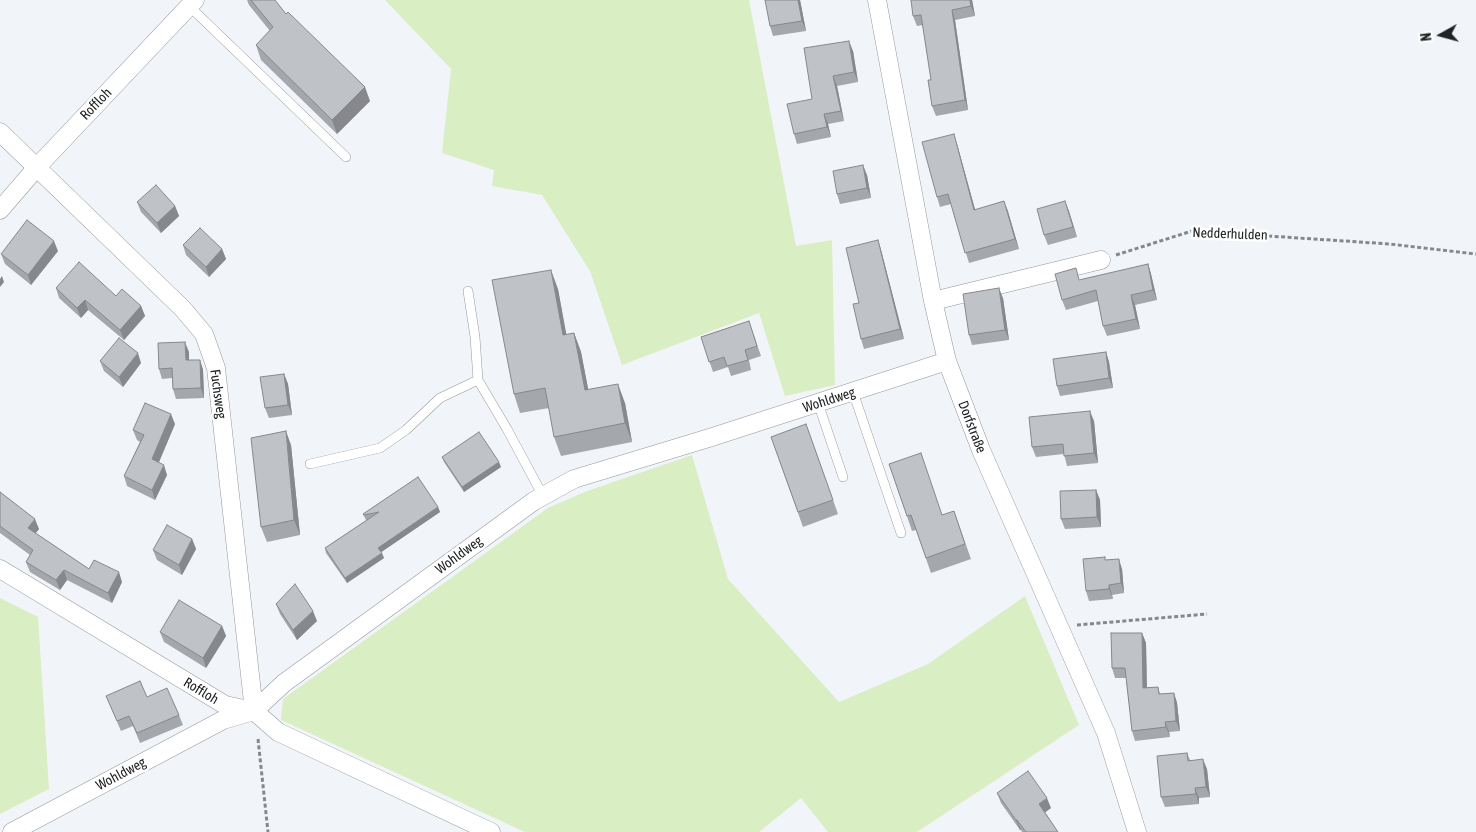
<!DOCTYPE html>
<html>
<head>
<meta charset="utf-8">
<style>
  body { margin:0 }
  #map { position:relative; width:1476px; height:832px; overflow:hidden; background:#f1f5fa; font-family:"Asap Condensed",sans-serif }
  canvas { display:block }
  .north { position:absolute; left:1416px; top:10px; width:50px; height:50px; -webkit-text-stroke:4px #fff; paint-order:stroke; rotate:263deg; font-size:14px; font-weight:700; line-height:20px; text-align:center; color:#212324 }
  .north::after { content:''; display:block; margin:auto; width:18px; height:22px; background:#212324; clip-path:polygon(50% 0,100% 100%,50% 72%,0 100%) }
</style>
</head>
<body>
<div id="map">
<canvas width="1476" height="832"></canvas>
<div class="north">N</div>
</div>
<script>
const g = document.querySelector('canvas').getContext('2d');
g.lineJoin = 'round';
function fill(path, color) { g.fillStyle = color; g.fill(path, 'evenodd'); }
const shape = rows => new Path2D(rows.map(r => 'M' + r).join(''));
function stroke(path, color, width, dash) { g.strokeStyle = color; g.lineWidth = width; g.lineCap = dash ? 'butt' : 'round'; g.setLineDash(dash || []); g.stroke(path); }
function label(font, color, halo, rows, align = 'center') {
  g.font = font + ' "Asap Condensed",sans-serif'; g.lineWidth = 5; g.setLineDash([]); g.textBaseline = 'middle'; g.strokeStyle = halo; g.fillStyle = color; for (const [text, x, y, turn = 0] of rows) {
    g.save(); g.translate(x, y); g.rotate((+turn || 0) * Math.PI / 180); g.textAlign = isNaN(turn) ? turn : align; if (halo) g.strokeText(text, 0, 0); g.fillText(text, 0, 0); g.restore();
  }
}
const green = shape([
  [385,0,749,0,796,246,832,240,835,385,785,396,759,313,622,365,590,271,542,195,492,186,494,170,442,153,451,69],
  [692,455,728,579,839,702,928,664,1025,596,1079,725,917,832,828,832,801,798,759,832,525,832,281,720,283,699,548,508,587,491],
  [0,598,38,617,49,789,0,814]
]);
const path = shape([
  [1116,255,1192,231,1390,244,1476,254],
  [1077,625,1207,614],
  [258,739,268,832]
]);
const service = shape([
  [189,6,346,157],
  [468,291,475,337,478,380,507,429,543,496],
  [853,392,901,533],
  [818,403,843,477],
  [310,464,380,448,406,430,440,398,478,380]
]);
const minor = shape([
  [877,0,933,301,947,361,981,450,1106,733,1137,832],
  [0,132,183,309,204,334,216,368,254,711],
  [0,210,37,167,195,0],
  [933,301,1101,260],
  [0,569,225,705,254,711,278,732,491,832],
  [12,832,223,720,254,711,284,683,534,501,574,479,709,438,947,361]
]);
const wall = shape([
  [247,0,251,0,286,14,370,101,337,134,261,60,256,45,270,31,249,5],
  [800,0,806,31,773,36,770,26],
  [972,0,975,16,955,20,968,110,936,116,932,106,931,80,923,25,917,26,913,16],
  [853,51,858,82,837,86,844,121,828,124,831,137,797,144,794,134,812,99],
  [957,144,975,210,1004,201,1019,249,969,263,951,204,940,207,937,197],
  [867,175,871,198,840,204,837,194],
  [1065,201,1077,237,1048,245,1044,235],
  [137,202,175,206,179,216,161,233,141,212],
  [878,240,881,250,904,339,864,349,861,339,859,303],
  [183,245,222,249,226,259,209,277,186,255],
  [58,251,31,285,5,264,1,254],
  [1148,264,1151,274,1157,300,1135,305,1140,329,1107,336,1103,326,1098,301,1066,310,1062,300,1080,280],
  [56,288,116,296,141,306,145,316,124,340,88,310,81,318,59,298],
  [558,289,566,335,574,333,581,352,588,389,625,403,632,442,561,456,554,437,549,408,520,413,514,394],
  [1003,298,1009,340,972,345,969,335],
  [749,321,761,356,749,360,751,370,731,376,728,367,713,372,701,337],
  [189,352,189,360,200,360,203,370,204,398,176,399,173,389,172,378,162,379,159,369],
  [1106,352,1109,362,1113,388,1060,396,1057,386],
  [100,361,141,363,123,387,104,371],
  [284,374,288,384,292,415,269,418,265,408],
  [1094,421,1098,463,1067,466,1064,454,1036,457,1032,447],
  [175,424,159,462,167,475,155,500,127,486,124,476,140,442,137,440,133,430],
  [806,424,838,514,803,527,771,437],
  [291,445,300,535,267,542,261,527],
  [442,457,501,467,464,492,444,462],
  [889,464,943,515,954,511,971,559,931,573,916,530,912,531],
  [418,477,438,507,440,512,381,552,384,558,347,583,326,553,325,548,367,520,366,520,363,514],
  [1096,490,1100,500,1101,527,1065,529,1061,519],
  [0,492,39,529,35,533,89,569,122,582,112,603,67,580,60,590,30,572,26,562,30,555,0,533],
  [192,539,196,549,182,575,157,560,153,550],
  [1106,560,1122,569,1124,593,1112,595,1113,599,1089,601,1086,591],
  [276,604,317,621,297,640,280,614],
  [222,626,226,636,206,668,164,642,160,632],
  [1142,633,1146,643,1147,688,1158,687,1160,694,1174,693,1177,703,1180,731,1169,732,1170,737,1135,741,1132,731,1126,678,1115,678,1112,668],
  [106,696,147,697,179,715,183,725,140,743,133,726,121,731],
  [1187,753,1190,760,1207,769,1210,797,1199,798,1199,804,1165,807,1161,797],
  [997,793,1051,808,1045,812,1058,832,1022,832,1021,830,1020,830,1001,803]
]);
const shadedWall = shape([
  [798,0,800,0,806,31,802,21],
  [970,0,972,0,975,16,971,6],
  [952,10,955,20,968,110,965,100],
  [849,41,853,51,858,82,854,72],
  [833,76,837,86,844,121,841,111],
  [365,87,370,101,337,134,332,120],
  [824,114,828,124,831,137,827,127],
  [954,134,957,144,978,220,974,210],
  [863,165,867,175,871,198,867,188],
  [1004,201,1008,211,1019,249,1015,239],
  [1065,201,1069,211,1077,237,1073,227],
  [175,206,179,216,161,233,157,223],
  [878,240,881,250,904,339,900,329],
  [54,241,58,251,31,285,28,275],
  [222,249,226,259,209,277,206,267],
  [1148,264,1151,274,1157,300,1153,290],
  [551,270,558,289,570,354,563,335],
  [2,276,4,282,0,287,0,279],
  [999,288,1003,298,1009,340,1005,330],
  [1131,295,1135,305,1140,329,1136,319],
  [85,300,88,310,81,318,77,308],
  [141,306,145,316,124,340,120,330],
  [574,333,581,352,592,409,585,390],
  [185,342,189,352,189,370,186,360],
  [1106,352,1109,362,1113,388,1109,378],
  [138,353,141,363,123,387,119,377],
  [200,360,203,370,204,398,201,388],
  [284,374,288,384,292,415,288,405],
  [618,384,625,403,632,442,625,423],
  [1090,411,1094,421,1098,463,1094,453],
  [171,414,175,424,156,469,152,459],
  [286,431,291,445,300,535,294,520],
  [499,462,501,467,464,492,462,487],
  [164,465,167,475,155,500,152,490],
  [1096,490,1100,500,1101,527,1097,517],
  [438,507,440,512,380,553,378,548],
  [35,519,39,529,32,538,28,528],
  [192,539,196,549,182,575,179,565],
  [382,553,384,558,347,583,345,578],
  [1119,559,1122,569,1124,593,1121,583],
  [64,570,67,580,60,590,56,580],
  [119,572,122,582,112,603,108,593],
  [1109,585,1112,595,1113,599,1109,589],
  [313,611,317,621,297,640,293,630],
  [222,626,226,636,206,668,203,658],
  [1142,633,1146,643,1147,698,1143,688],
  [1174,693,1177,703,1180,731,1176,721],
  [1165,722,1169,732,1170,737,1166,727],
  [1203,759,1207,769,1210,797,1206,787],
  [1195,788,1199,798,1199,804,1196,794],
  [1047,798,1051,808,1043,814,1039,804],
  [1016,820,1017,820,1021,830,1020,830]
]);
const building = shape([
  [251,0,275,0,286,14,288,12,365,87,332,120,256,45,273,27,251,0],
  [765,0,798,0,802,21,770,26,765,0],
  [911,0,970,0,971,6,952,10,965,100,932,106,928,80,931,80,921,15,913,16,911,0],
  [849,41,854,72,833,76,841,111,824,114,827,127,794,134,787,104,812,99,804,48,849,41],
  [954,134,974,210,1004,201,1015,239,965,253,948,194,937,197,922,142,954,134],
  [863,165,867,188,837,194,833,171,863,165],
  [156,185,175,206,157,223,137,202,156,185],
  [1065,201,1073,227,1044,235,1037,209,1065,201],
  [27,220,54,241,28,275,1,254,27,220],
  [200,228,222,249,206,267,183,245,200,228],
  [878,240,900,329,861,339,853,304,859,303,846,248,878,240],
  [79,262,116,296,122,289,141,306,120,330,85,300,77,308,56,288,79,262],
  [1148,264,1153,290,1131,295,1136,319,1103,326,1096,290,1062,300,1055,274,1076,268,1079,280,1148,264],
  [551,270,563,335,574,333,585,390,618,384,625,423,554,437,545,388,514,394,492,280,551,270],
  [999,288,1005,330,969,335,963,294,999,288],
  [749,321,757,346,745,350,748,360,727,366,724,357,709,362,701,337,749,321],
  [119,338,138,353,119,377,100,361,119,338],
  [185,342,186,360,200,360,201,388,173,389,172,368,159,369,158,343,185,342],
  [1106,352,1109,378,1057,386,1053,359,1106,352],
  [284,374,288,405,265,408,260,377,284,374],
  [145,403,171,414,152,459,164,465,152,490,124,476,144,435,133,430,145,403],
  [1090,411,1094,453,1064,456,1063,444,1032,447,1029,417,1090,411],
  [806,424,833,500,798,512,771,437,806,424],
  [286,431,294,520,261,527,251,438,286,431],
  [479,432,499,462,462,487,442,457,479,432],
  [921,453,942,515,954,511,965,544,926,558,911,515,907,516,889,464,921,453],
  [418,477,438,507,378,548,382,553,345,578,325,548,379,512,364,515,363,514,418,477],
  [1096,490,1097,517,1061,519,1060,491,1096,490],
  [0,492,35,519,28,528,89,569,94,560,119,572,108,593,64,570,56,580,26,562,33,550,0,526,0,492],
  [167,525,192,539,179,565,153,550,167,525],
  [1105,557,1105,560,1119,559,1121,583,1109,585,1109,589,1086,591,1083,559,1105,557],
  [295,584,313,611,293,630,276,604,295,584],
  [179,600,222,626,203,658,160,632,179,600],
  [1111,633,1142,633,1143,688,1158,687,1159,694,1174,693,1176,721,1165,722,1166,727,1132,731,1125,668,1112,668,1111,633],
  [140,681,147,697,167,688,179,715,137,733,129,716,117,721,106,696,140,681],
  [1187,753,1188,761,1203,759,1206,787,1195,788,1196,794,1161,797,1157,756,1187,753],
  [1028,771,1047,798,1039,804,1058,832,1026,832,1017,820,1016,820,997,793,1028,771]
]);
const streetNames = [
  ["Roffloh",96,104,-46],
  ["Nedderhulden",1230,234,2],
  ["Fuchsweg",218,394,82],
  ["Wohldweg",829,400,-18],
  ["Dorfstraße",972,427,69],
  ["Wohldweg",459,555,-36],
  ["Roffloh",201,691,31],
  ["Wohldweg",121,774,-28]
];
fill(green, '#d9eec2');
stroke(service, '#94979c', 10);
stroke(minor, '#94979c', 19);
stroke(path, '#85888b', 3, [4, 2.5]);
stroke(service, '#fff', 9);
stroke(minor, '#fff', 18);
fill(wall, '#a4a7ab');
fill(shadedWall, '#86888b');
fill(building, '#bfc2c7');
stroke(building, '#86888b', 1);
label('14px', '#212324', '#fff', streetNames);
</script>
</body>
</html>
